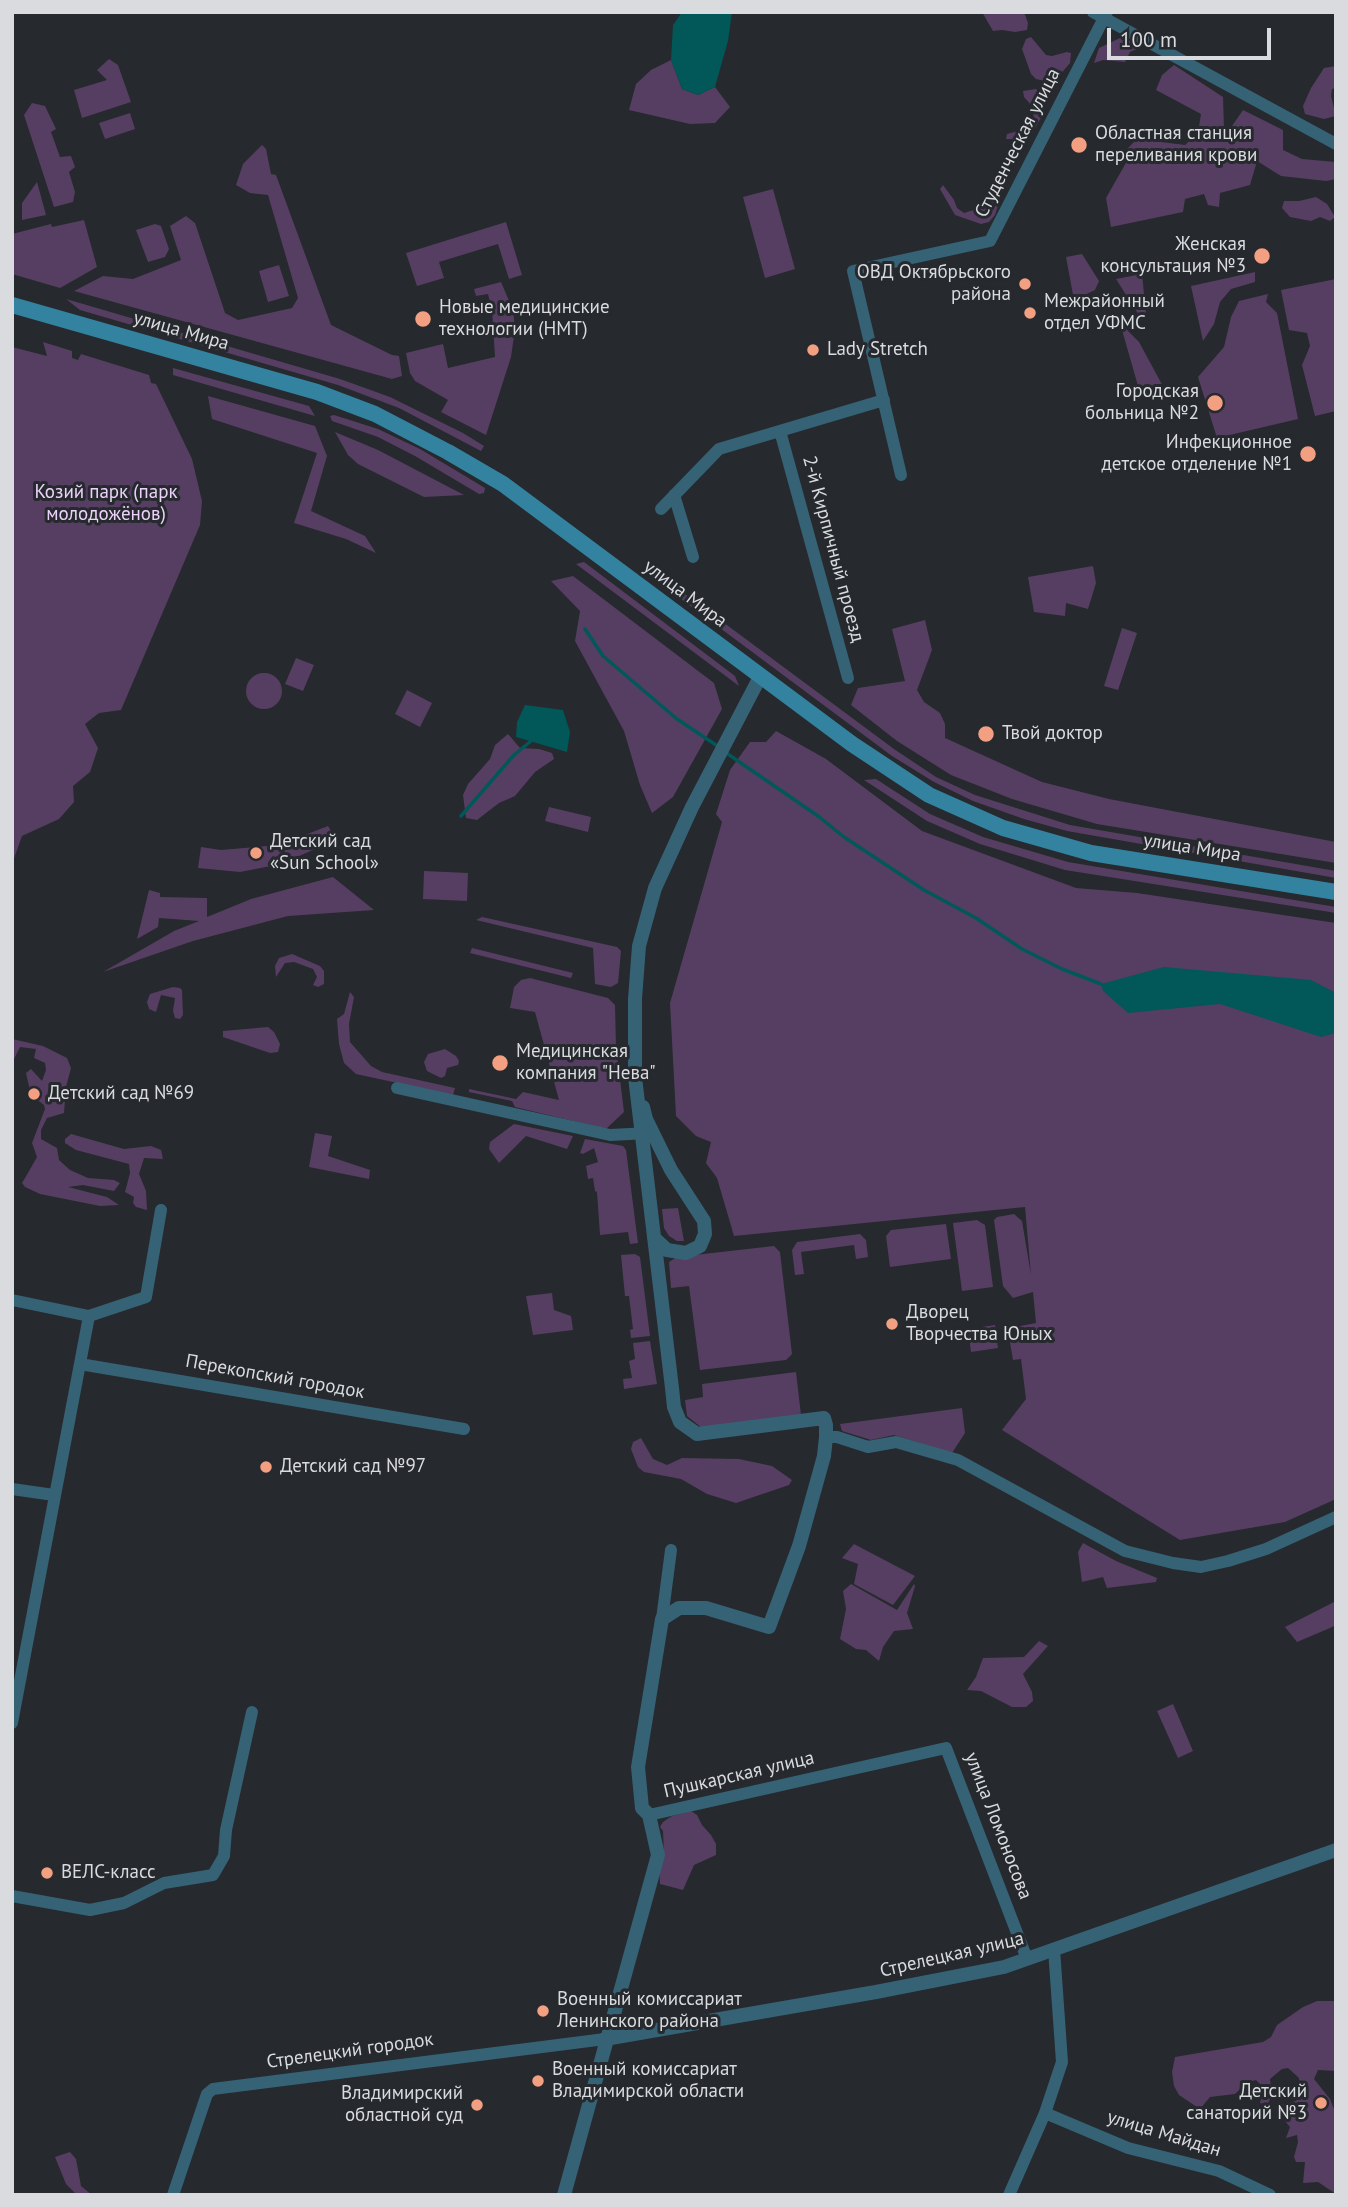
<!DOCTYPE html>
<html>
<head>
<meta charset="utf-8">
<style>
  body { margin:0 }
  #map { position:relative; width:1348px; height:2207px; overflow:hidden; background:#26292d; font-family:"PT Sans",sans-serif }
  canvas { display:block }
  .frame { position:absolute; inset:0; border:14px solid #d9dbde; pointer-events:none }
  .scale { position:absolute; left:1107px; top:28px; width:164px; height:32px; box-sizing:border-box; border:4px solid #d9dbde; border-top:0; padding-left:9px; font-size:21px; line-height:24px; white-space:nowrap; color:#d9dbde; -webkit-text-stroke:5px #26292d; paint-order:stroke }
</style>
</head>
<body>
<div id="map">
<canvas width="1348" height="2207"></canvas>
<div class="frame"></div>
<div class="scale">100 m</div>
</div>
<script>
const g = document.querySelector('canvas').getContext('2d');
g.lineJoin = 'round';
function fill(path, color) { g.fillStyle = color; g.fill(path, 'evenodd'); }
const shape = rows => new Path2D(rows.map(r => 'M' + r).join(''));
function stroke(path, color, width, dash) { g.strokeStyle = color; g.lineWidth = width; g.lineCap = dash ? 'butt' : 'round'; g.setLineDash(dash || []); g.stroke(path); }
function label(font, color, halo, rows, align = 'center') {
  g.font = font + ' "PT Sans",sans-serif'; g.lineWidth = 6; g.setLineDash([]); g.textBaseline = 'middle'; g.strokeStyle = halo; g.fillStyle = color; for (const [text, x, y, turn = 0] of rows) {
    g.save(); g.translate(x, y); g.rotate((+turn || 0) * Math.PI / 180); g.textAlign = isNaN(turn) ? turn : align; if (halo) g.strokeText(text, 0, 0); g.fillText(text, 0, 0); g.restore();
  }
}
const green = shape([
  [982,12,1024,12,1028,23,1027,30,1015,32,1002,30,993,31],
  [1031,37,1046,55,1052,56,1067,52,1071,53,1070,63,1053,83,1036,79,1031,74,1022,49,1026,39],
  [1120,38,1136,42,1137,49,1130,52,1125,62,1103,60,1094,63,1099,48],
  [109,59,118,65,131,102,82,118,74,90,107,80,97,70],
  [671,60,682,89,698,95,715,87,730,107,715,123,690,124,629,110,636,84,651,70],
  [1174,65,1223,97,1224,129,1232,126,1243,110,1283,130,1283,150,1302,159,1336,162,1336,179,1326,181,1281,176,1257,161,1250,185,1220,193,1219,207,1208,205,1204,194,1185,199,1183,212,1111,227,1106,198,1131,154,1126,150,1137,139,1185,145,1198,133,1201,114,1156,90,1162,75],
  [1336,66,1336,88,1332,89,1331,96,1336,116,1324,119,1305,114,1303,106,1311,88,1324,68],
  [1036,89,1044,96,1038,109,1042,116,1031,135,1023,139,1006,139,1007,134,1025,129,1034,119,1032,106,1024,97,1023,91],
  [32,103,45,106,56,129,51,132,60,157,71,156,75,167,69,172,75,192,73,202,54,207,24,115],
  [130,113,135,129,105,139,99,123],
  [262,145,266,149,271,174,276,175,331,325,392,355,399,356,402,376,392,379,74,291,103,276,133,279,181,260,170,226,186,216,195,223,225,313,238,320,292,308,298,298,268,195,250,193,236,185,243,164],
  [37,182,46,215,22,220,22,203],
  [943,185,954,200,957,208,964,213,986,206,993,200,999,202,995,215,989,222,981,224,955,215,940,189],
  [773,189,795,269,765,278,743,197],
  [1316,197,1327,204,1335,217,1330,221,1320,217,1311,221,1290,217,1282,208,1284,201,1299,201],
  [84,220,97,267,60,288,12,274,12,234,51,224,52,227],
  [506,222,522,275,509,279,498,244,439,262,444,278,417,286,406,253],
  [155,224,161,226,169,249,165,257,148,262,136,230],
  [1082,254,1099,281,1095,290,1074,300,1066,257],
  [279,265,289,296,268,302,259,271],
  [1255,272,1255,282,1231,289,1220,302,1214,324,1203,341,1191,286],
  [1142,274,1146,314,1142,320,1116,279],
  [1336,279,1336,411,1315,416,1302,365,1310,346,1307,333,1289,330,1281,290],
  [501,282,513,310,515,329,511,357,486,435,441,412,448,400,415,381,410,373,406,353,443,344,448,368,495,357,492,310,488,294,476,296,474,289],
  [1268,294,1266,302,1277,313,1298,419,1217,438,1198,377,1224,347,1231,317,1239,301],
  [66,299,340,379,390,397,463,433,484,446,481,451,399,408,338,385,80,310],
  [1120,323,1139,342,1165,390,1154,396,1133,397,1132,388,1138,386],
  [43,342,72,351,72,358,78,360,81,354,149,375,151,383,156,384,192,459,202,501,200,525,121,710,99,713,85,724,98,748,90,772,73,786,74,802,59,819,22,836,12,864,12,347,47,356],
  [173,368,309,406,315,416,173,375],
  [208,396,315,426,327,456,311,511,365,536,376,553,346,539,294,523,317,453,212,419],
  [334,415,378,429,420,449,485,488,484,493,479,494,415,456,378,437,332,421,330,416],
  [335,432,378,450,464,495,424,497,358,464,348,455],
  [584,562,735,676,739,686,576,564],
  [1093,566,1096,583,1088,609,1066,603,1065,616,1034,612,1028,577],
  [573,576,714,683,722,709,673,797,652,813,640,785,624,731,575,641,580,611,551,581],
  [677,588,894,749,936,777,975,795,1070,825,1336,871,1336,878,1067,831,1024,819,973,801,934,782,892,756,673,593],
  [925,620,932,650,917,690,924,702,940,713,945,724,945,738,1042,782,1109,799,1336,842,1336,863,1097,824,1012,799,951,775,897,741,851,705,858,688,905,681,892,629],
  [1122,628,1137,633,1118,690,1104,686],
  [296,658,314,665,303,691,285,684],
  '246 691a18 18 0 1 1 36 0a18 18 0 1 1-36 0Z',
  [407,690,432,703,420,727,395,714],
  [776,731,826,759,922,831,1076,888,1137,893,1336,923,1336,1499,1285,1522,1180,1540,1002,1430,1026,1399,1021,1359,1013,1360,1009,1337,1015,1334,1015,1327,1036,1323,1033,1292,1013,1298,1003,1286,994,1220,997,1217,1014,1214,1022,1221,1031,1275,1025,1207,734,1236,717,1178,706,1163,711,1142,696,1136,676,1116,670,1003,722,822,716,814,730,770,750,742,766,742],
  [508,734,520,748,539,749,552,753,554,759,535,772,515,796,499,803,477,820,466,818,463,795,468,784,490,759,495,745],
  [876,779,930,814,983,837,1068,862,1336,907,1336,913,1065,870,980,844,927,821,864,780],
  [549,807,591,817,588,832,545,821],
  [328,826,335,837,324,845,281,864,240,872,198,868,201,847,221,850,279,845],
  [424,871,468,873,467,901,423,899],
  [333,877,374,910,288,916,193,941,103,972,174,931,199,921,159,918,158,927,137,939,149,890,160,893,160,897,207,898,207,917,251,899],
  [482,917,617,947,621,951,618,983,611,987,595,984,593,948,476,920],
  [472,948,573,973,571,978,470,953],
  [292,954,320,966,324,971,324,984,318,987,313,985,317,977,313,969,294,962,285,963,276,977,275,966,279,958],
  [530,978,608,998,615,1005,616,1047,624,1112,606,1129,515,1107,512,1101,469,1092,469,1089,516,1099,523,1092,559,1100,535,1012,510,1008,514,987,521,980],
  [173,987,180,988,182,990,183,1015,180,1019,175,1018,173,1011,175,998,161,995,156,1012,149,1009,147,1002,150,994],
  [350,992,354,997,349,1024,350,1042,371,1066,382,1072,455,1088,453,1095,356,1074,344,1063,339,1044,337,1019,344,1014],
  [268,1027,274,1032,280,1044,278,1052,270,1053,223,1037,223,1031],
  [12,1039,43,1046,67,1058,71,1068,66,1087,64,1113,47,1118,41,1130,41,1139,57,1148,59,1160,70,1170,88,1178,114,1180,120,1183,114,1191,83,1185,68,1187,107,1197,119,1205,100,1206,40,1194,25,1187,22,1183,25,1178,37,1157,32,1143,45,1109,44,1105,31,1095,26,1073,31,1069,42,1081,46,1070,45,1063,34,1058,36,1049,20,1047,14,1059,12,1079],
  [445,1049,456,1056,459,1061,458,1065,447,1068,445,1076,441,1078,427,1071,424,1062,428,1054],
  [514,1124,573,1136,567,1149,526,1136,499,1163,489,1149,490,1142],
  [315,1133,332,1136,328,1156,370,1170,369,1179,309,1167],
  [71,1134,124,1149,151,1146,161,1150,163,1159,144,1158,139,1174,146,1191,147,1210,136,1207,133,1203,134,1197,125,1192,130,1173,129,1164,76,1150,65,1143,65,1139],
  [585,1139,623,1146,626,1150,638,1243,630,1244,628,1232,600,1235,597,1192,595,1191,593,1178,588,1179,586,1166,598,1162,594,1148,583,1154,580,1153],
  [678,1208,684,1241,677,1241,669,1236,664,1228,662,1209],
  [977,1220,985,1225,993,1287,962,1291,953,1223],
  [946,1224,951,1259,890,1267,886,1236,891,1230],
  [860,1234,866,1240,868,1257,856,1259,854,1245,801,1252,804,1274,795,1275,792,1250,797,1242],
  [774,1246,780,1252,792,1354,786,1360,700,1370,689,1286,671,1288,669,1262,677,1257],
  [635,1254,640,1257,650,1336,631,1338,630,1330,633,1329,629,1296,625,1296,621,1255],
  [552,1293,554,1310,571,1316,573,1330,533,1335,526,1296],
  [995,1325,998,1348,971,1352,968,1329],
  [650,1341,657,1384,624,1389,623,1379,632,1378,629,1361,635,1359,633,1343],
  [796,1372,801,1415,702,1428,687,1416,685,1400,703,1397,702,1384],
  [962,1408,965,1433,952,1453,894,1435,871,1440,842,1431,840,1424],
  [641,1438,653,1459,667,1465,682,1458,739,1459,772,1466,792,1480,789,1485,736,1503,707,1494,681,1479,644,1472,638,1467,631,1449,633,1442],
  [1083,1543,1116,1561,1157,1578,1156,1582,1107,1588,1103,1577,1082,1582,1078,1552],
  [854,1544,915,1576,893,1605,854,1584,858,1564,842,1558],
  [851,1584,897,1610,914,1584,915,1586,907,1613,913,1629,894,1631,883,1647,879,1661,866,1650,856,1649,840,1639,846,1609,843,1591],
  [1336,1601,1336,1625,1330,1628,1297,1642,1285,1627],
  [1039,1641,1048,1646,1023,1674,1032,1692,1033,1701,1026,1707,1012,1707,981,1691,967,1690,976,1677,983,1658,1024,1657],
  [1173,1704,1193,1751,1178,1758,1157,1711],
  [691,1811,697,1815,702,1825,711,1835,716,1844,716,1855,694,1865,683,1890,660,1884,659,1866,664,1856,663,1831,660,1827,663,1822,672,1816],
  [1317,2001,1336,2001,1336,2071,1318,2070,1314,2079,1330,2099,1336,2114,1336,2194,1318,2182,1303,2183,1305,2162,1296,2162,1294,2157,1298,2142,1297,2135,1286,2138,1290,2127,1276,2110,1278,2105,1296,2101,1300,2094,1299,2078,1288,2068,1282,2069,1270,2079,1272,2095,1267,2105,1260,2103,1264,2088,1256,2080,1246,2083,1235,2094,1210,2097,1200,2109,1179,2095,1174,2086,1172,2072,1175,2057,1263,2042,1271,2037,1277,2025,1303,2007],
  [70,2152,76,2159,81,2186,92,2195,77,2195,66,2184,55,2157]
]);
const water = shape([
  [682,12,732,12,728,41,715,87,698,95,682,89,671,60,673,25],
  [525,705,563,710,570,732,567,752,516,737,517,722],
  [1164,967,1311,980,1336,993,1336,1033,1321,1037,1220,1004,1128,1013,1103,991,1101,984]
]);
const stream = shape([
  [585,629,603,656,677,719,719,747],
  [725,752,818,816,844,837,924,890,976,918,1022,949,1062,969,1101,984],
  [461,816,514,755,531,741]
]);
const minor = shape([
  [1093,12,1336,144],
  [780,431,848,678],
  [901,475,853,271,990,241,1107,12],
  [674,495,693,557],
  [661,509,719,449,884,400],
  [397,1088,610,1135,649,1133],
  [12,1300,89,1316,146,1297,161,1210],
  [80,1364,464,1429],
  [826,1437,837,1437,868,1447,896,1442,958,1460,1125,1551,1173,1563,1201,1567,1228,1561,1266,1549,1336,1517],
  [12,1489,54,1495],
  [662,1619,671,1550],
  [12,1723,89,1316],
  [649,1815,946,1748,1027,1959],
  [12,1896,90,1910,124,1903,164,1883,213,1875,224,1856,226,1830,252,1712],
  [1045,2113,1128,2148,1219,2171,1270,2195],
  [173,2195,207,2094,213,2089,605,2039],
  [1009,2195,1045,2113,1062,2062,1054,1949]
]);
const tertiary = shape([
  [643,1107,646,1119,671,1170,704,1221,705,1234,700,1246,686,1253,667,1250,654,1238],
  [605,2039,876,1992,1004,1967,1336,1850],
  [564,2195,658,1855,649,1815,642,1808,638,1767,662,1619,679,1608,706,1608,769,1627,799,1546,824,1456,826,1437,826,1425,824,1418,697,1434,680,1422,674,1407,672,1388,635,1077,635,999,639,946,655,888,692,807,760,677]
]);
const secondary = shape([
  [12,305,317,392,375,414,448,452,503,484,852,744,929,795,1003,828,1091,853,1336,892]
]);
const markers = [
  [1079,145,9,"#f3a082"],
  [1262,256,9,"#f3a082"],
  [1025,284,7,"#f3a082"],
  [1030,313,7,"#f3a082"],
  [423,319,9,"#f3a082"],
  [813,350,7,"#f3a082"],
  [1215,403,9,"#f3a082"],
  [1308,454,9,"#f3a082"],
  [986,734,9,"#f3a082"],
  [256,853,7,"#f3a082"],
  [500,1063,9,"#f3a082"],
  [34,1094,7,"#f3a082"],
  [892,1324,7,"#f3a082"],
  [266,1467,7,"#f3a082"],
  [47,1873,7,"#f3a082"],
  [543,2011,7,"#f3a082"],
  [538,2081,7,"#f3a082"],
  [1321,2103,7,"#f3a082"],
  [477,2105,7,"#f3a082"]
];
const poiNames = [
  ["Областная станция",1095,134],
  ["переливания крови",1095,156],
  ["Женская",1246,245,"right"],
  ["консультация №3",1246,267,"right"],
  ["ОВД Октябрьского",1011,273,"right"],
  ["района",1011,295,"right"],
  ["Межрайонный",1044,302],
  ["отдел УФМС",1044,324],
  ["Новые медицинские",439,308],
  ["технологии (НМТ)",439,330],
  ["Lady Stretch",827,350],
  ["Городская",1199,392,"right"],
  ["больница №2",1199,414,"right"],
  ["Инфекционное",1292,443,"right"],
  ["детское отделение №1",1292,465,"right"],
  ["Твой доктор",1002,734],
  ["Детский сад",270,842],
  ["«Sun School»",270,864],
  ["Медицинская",516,1052],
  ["компания \"Нева\"",516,1074],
  ["Детский сад №69",48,1094],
  ["Дворец",906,1313],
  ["Творчества Юных",906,1335],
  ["Детский сад №97",280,1467],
  ["ВЕЛС-класс",61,1873],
  ["Военный комиссариат",557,2000],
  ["Ленинского района",557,2022],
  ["Военный комиссариат",552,2070],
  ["Владимирской области",552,2092],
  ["Детский",1307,2092,"right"],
  ["санаторий №3",1307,2114,"right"],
  ["Владимирский",463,2094,"right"],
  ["областной суд",463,2116,"right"]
];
const streetNames = [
  ["Студенческая улица",1018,143,-63],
  ["улица Мира",181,331,16],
  ["2-й Кирпичный проезд",833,549,75],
  ["улица Мира",685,594,37],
  ["улица Мира",1192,848,9],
  ["Перекопский городок",275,1377,10],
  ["Пушкарская улица",739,1775,-13],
  ["улица Ломоносова",998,1826,69],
  ["Стрелецкая улица",952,1955,-13],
  ["Стрелецкий городок",350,2051,-8],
  ["улица Майдан",1164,2134,17]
];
const parkNames = [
  ["Козий парк (парк",106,493],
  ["молодожёнов)",106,515]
];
fill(green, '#563e62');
fill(water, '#025759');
stroke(stream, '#025759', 3.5);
stroke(minor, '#356275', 12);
stroke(tertiary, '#356275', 14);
stroke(secondary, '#3382a0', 16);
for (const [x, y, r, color] of markers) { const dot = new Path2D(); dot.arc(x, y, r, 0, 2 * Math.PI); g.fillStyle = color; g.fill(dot); stroke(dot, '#26292d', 2.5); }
label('19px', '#d9dbde', '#26292d', poiNames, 'left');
label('19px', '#d9dbde', '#26292d', streetNames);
label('19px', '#ecd2fa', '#26292d', parkNames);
</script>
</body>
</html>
